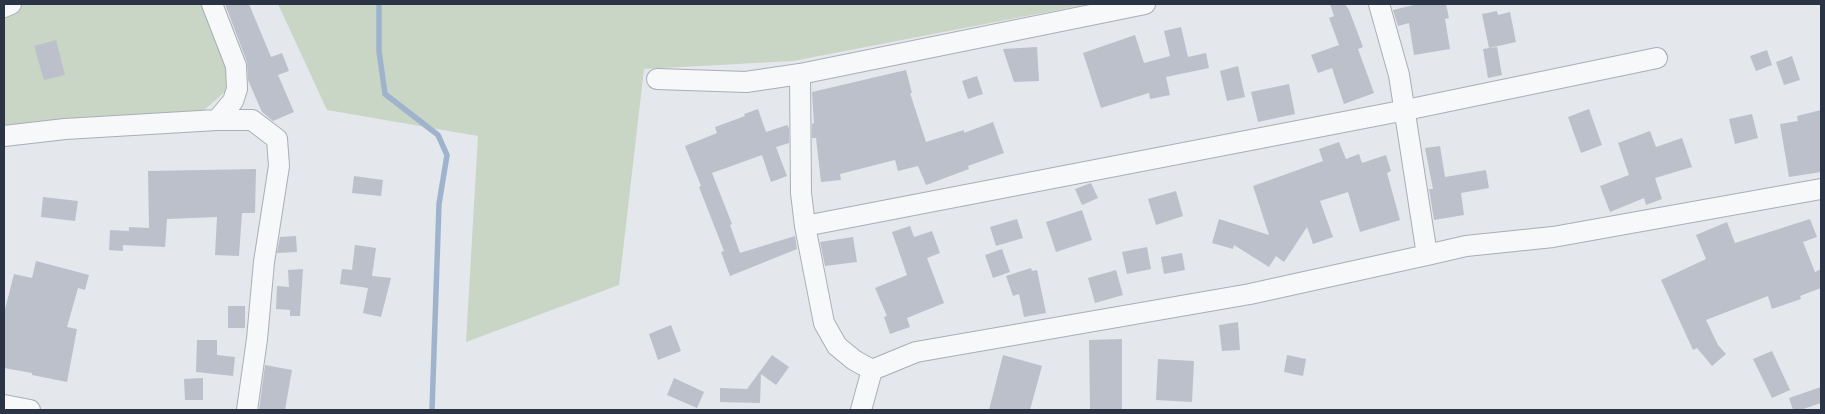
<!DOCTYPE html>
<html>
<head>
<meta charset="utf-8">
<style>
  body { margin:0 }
  #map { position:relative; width:1825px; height:414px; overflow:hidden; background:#e4e7ec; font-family:"PT Sans",sans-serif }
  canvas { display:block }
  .frame { position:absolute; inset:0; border:5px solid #2b3445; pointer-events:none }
</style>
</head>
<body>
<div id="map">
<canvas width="1825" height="414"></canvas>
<div class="frame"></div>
</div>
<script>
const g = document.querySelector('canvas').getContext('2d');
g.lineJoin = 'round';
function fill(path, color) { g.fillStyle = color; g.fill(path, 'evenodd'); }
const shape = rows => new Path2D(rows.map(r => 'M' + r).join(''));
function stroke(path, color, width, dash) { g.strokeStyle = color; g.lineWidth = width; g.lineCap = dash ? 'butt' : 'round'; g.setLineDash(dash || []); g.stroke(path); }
const green = shape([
  [23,4,205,4,231,70,227,90,203,111,4,127,4,11],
  [278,4,1089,4,793,61,644,69,619,285,466,342,478,136,327,110]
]);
const stream = shape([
  [379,4,379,51,385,94,438,135,447,155,439,204,432,410]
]);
const building = shape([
  [225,4,249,4,271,57,282,53,289,71,278,75,294,112,273,121,262,112,248,80,247,62],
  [1330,4,1345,4,1349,10,1363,47,1358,49,1374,93,1344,104,1332,68,1318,73,1311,55,1339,45,1329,18,1334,16],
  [1418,4,1446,4,1449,18,1445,19,1450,49,1414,55,1409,23,1398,26,1393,10],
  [1497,11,1498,15,1510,12,1516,42,1489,48,1482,14],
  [1181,27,1188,57,1206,53,1209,68,1166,77,1170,95,1150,99,1149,93,1101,108,1083,53,1135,35,1144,63,1170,56,1164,31],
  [56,40,65,75,44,80,34,46],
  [1037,47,1039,81,1014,82,1003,49],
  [1497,47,1502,75,1488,78,1483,49],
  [1767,50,1772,65,1756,71,1750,56],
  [1792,56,1800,80,1784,85,1776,62],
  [1238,66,1245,97,1227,101,1220,71],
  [906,70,912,93,910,93,926,142,964,130,964,133,993,122,1004,153,968,166,969,169,926,185,918,166,898,171,895,160,840,174,841,180,821,182,816,138,812,138,812,124,814,123,812,92],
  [977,76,983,94,968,99,962,81],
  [1289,84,1295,114,1258,122,1251,92],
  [758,109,766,132,787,125,789,128,789,143,776,147,787,176,771,182,762,155,712,173,732,224,730,225,740,253,795,236,797,249,730,276,721,252,724,251,699,187,701,186,685,146,717,133,715,127,745,116,744,114],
  [1589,109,1602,145,1581,153,1568,117],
  [1821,110,1821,172,1789,177,1780,124,1798,121,1797,116],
  [1752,114,1758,138,1735,144,1729,119],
  [1650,131,1656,147,1682,138,1692,167,1655,178,1662,199,1646,205,1644,198,1610,212,1600,186,1629,175,1618,143],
  [1339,142,1346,159,1359,154,1362,163,1386,155,1391,171,1387,173,1400,220,1360,232,1348,192,1320,201,1333,237,1313,244,1307,227,1284,262,1276,256,1269,267,1234,245,1233,249,1212,243,1219,219,1269,235,1253,186,1323,161,1319,149],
  [1440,146,1445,177,1486,170,1489,188,1461,193,1464,215,1434,220,1429,189,1433,189,1425,148],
  [256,169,255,213,242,213,239,256,215,255,217,217,167,219,165,247,123,245,123,251,109,250,110,230,129,231,129,227,149,228,148,171],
  [354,176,383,180,381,196,352,193],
  [1091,183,1098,198,1082,205,1075,189],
  [1176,191,1183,216,1156,225,1148,199],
  [43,197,78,201,75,221,41,217],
  [1082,210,1092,240,1056,252,1046,222],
  [1017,219,1023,238,996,246,990,227],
  [1810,219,1817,237,1803,242,1815,272,1821,269,1821,288,1800,296,1801,299,1772,309,1768,296,1706,320,1718,345,1726,354,1712,366,1697,348,1693,350,1661,280,1706,259,1696,235,1727,222,1735,243],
  [910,226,914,237,932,231,940,253,927,258,944,303,907,318,910,327,890,334,884,317,887,316,875,288,907,275,892,232],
  [296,236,297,252,277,253,280,237],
  [853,237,857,262,825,266,820,242],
  [355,245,376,248,372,276,391,278,381,317,363,313,368,288,340,284,342,269,352,270],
  [1147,247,1151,269,1127,274,1122,252],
  [1002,249,1010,272,993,278,985,255],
  [1182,253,1185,270,1164,274,1161,257],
  [36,261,89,275,85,290,78,288,67,327,77,329,67,382,32,375,32,373,4,368,4,313,14,274,32,278],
  [1031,268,1032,271,1037,270,1046,313,1024,317,1019,294,1013,296,1006,276],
  [303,269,300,316,290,316,290,310,276,309,277,286,289,287,288,270],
  [1116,270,1123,295,1095,303,1088,278],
  [228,306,245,306,245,328,228,328],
  [1238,322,1240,350,1222,351,1219,325],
  [671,325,681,351,658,360,649,334],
  [1122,339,1122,410,1090,410,1089,340],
  [197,340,217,340,217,355,235,357,233,376,196,372],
  [1772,351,1790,390,1772,398,1753,359],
  [772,355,789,367,776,385,761,374,760,403,720,402,720,388,747,389],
  [1003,355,1042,366,1030,410,989,410],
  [1287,355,1306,359,1303,376,1284,372],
  [1158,359,1194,361,1192,402,1156,400],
  [265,365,292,370,285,410,259,410],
  [203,378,203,400,185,400,184,379],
  [674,378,704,392,697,408,667,395],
  [1821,387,1821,403,1800,410,1793,410,1789,398]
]);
const minor = shape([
  [1379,4,1399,75,1427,255,1466,246,1553,237,1821,189],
  [4,7,11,4],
  [800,74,801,193,805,226,824,323,837,346,854,360,872,370],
  [657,79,746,82,800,74,1145,4],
  [217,120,252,120,277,139,279,166,264,262,257,339,247,410],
  [4,136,65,129,217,120,233,101,237,89,236,66,212,4],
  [805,226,1406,110,1657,58],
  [4,405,30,410],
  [861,410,872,370,916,352,1250,294,1427,255]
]);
fill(green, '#c9d6c5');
stroke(stream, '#9fb4cc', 5.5);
fill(building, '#bbc0ca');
stroke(minor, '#a9aeb7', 22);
stroke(minor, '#f7f8fa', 20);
</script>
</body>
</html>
